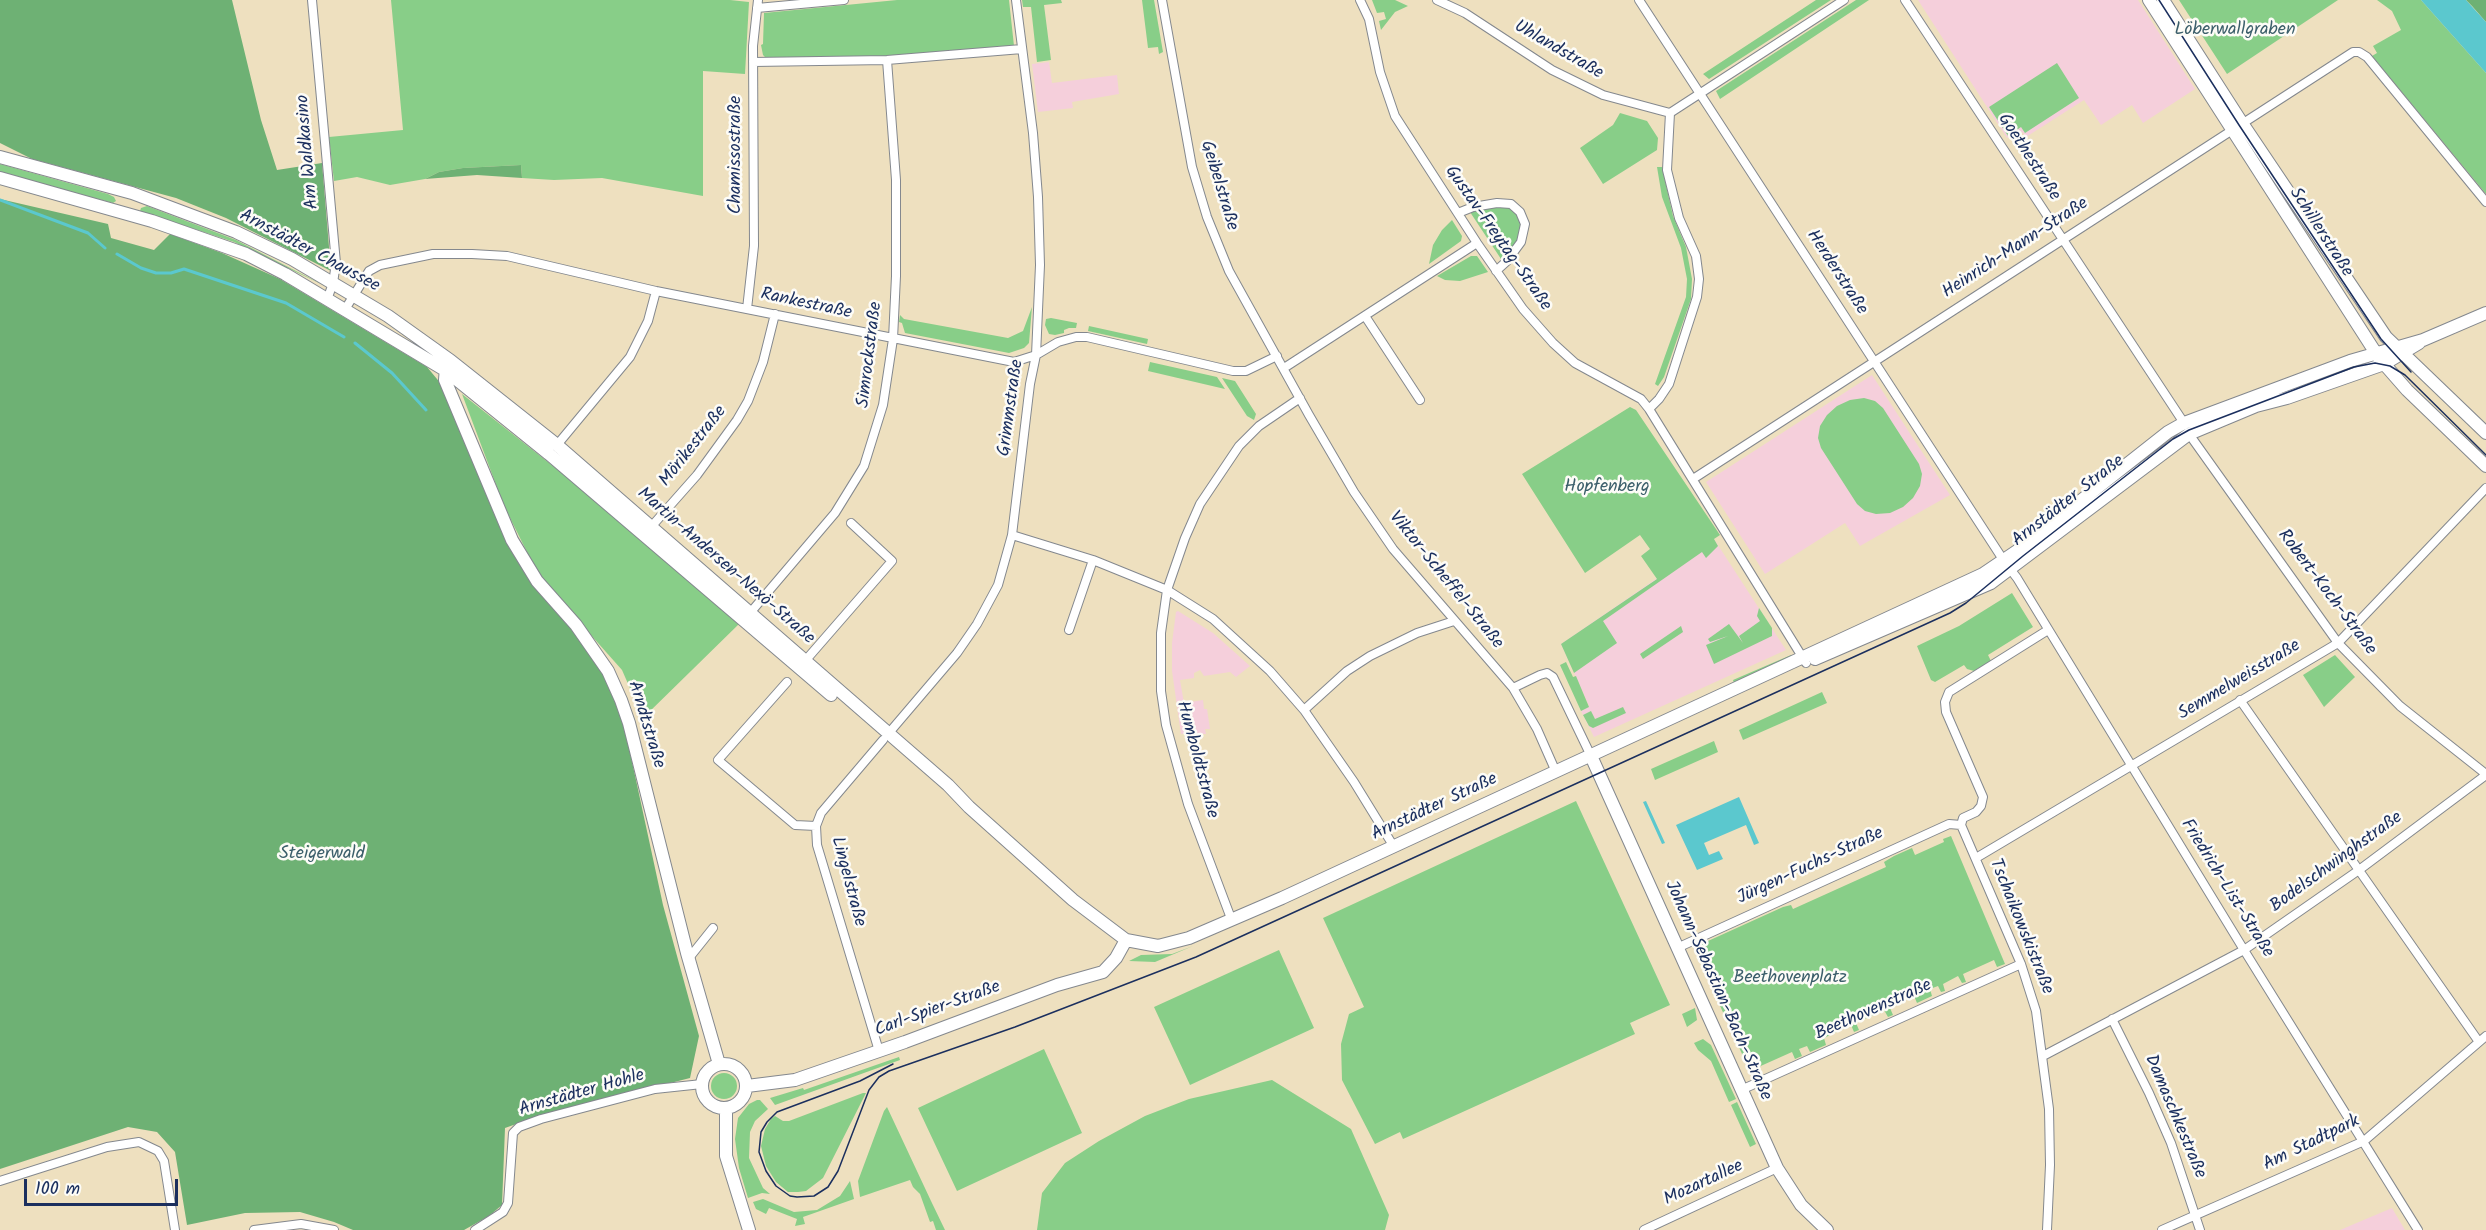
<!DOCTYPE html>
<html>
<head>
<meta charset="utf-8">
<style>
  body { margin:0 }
  #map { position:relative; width:2486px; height:1230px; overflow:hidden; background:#eee0bf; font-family:Kalam,sans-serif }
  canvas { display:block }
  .scale { position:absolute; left:24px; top:1179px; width:154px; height:27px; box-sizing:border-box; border:3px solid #1b2f5e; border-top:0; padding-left:8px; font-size:18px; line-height:21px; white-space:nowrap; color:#1b2f5e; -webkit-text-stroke:4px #fdfcf7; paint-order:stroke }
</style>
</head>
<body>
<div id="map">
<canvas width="2486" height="1230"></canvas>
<div class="scale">100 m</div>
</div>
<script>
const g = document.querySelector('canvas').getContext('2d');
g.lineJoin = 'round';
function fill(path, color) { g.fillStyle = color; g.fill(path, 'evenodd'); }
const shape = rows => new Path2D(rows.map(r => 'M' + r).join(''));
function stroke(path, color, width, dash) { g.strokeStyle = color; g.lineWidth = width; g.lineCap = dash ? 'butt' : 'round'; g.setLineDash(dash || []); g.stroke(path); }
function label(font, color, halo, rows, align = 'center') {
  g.font = font + ' Kalam,sans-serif'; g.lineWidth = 5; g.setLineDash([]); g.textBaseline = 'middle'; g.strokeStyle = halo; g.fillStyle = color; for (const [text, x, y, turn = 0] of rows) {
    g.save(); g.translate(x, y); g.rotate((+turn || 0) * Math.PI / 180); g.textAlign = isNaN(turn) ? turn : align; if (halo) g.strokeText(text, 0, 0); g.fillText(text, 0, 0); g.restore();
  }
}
const built = shape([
  [1918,0,2138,0,2195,89,2143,123,2132,105,2101,125,2084,100,2026,137,2022,132,2019,133,2017,132,2007,138],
  [1049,62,1052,83,1117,75,1119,94,1072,102,1073,108,1038,112,1032,64],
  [1872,375,1950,495,1860,546,1845,523,1765,574,1706,482],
  [1714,539,1786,650,1594,737,1581,711,1589,706,1561,644],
  [1178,611,1213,633,1250,666,1236,677,1230,672,1204,676,1200,670,1194,673,1194,678,1180,680,1184,703,1203,700,1204,709,1207,709,1210,729,1205,729,1206,734,1203,734,1195,736,1194,732,1181,734,1172,671,1172,643,1176,612],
  [2392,1208,2405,1230,2340,1230]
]);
const green = shape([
  [391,0,730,0,749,2,745,74,703,71,703,196,602,178,554,180,522,178,521,165,463,168,439,172,425,179,390,185,357,177,334,181,329,137,403,130],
  [897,0,1009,0,1014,46,888,56,766,58,763,55,761,45,763,44,764,13],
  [1022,0,1061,0,1062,3,1044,5,1051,60,1037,62,1031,7,1023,7],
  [1142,0,1154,0,1163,52,1159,54,1158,47,1148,48],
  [1372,0,1395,0,1408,6,1395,12,1381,30,1379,21,1386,19,1384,12,1377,13],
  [1816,0,1831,0,1709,79,1703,74],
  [1856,0,1869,0,1720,99,1716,91],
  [2179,0,2338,0,2227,74],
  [2377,0,2421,0,2486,73,2486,194,2372,56,2377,53,2373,46,2401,30,2392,11],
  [2057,63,2079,98,2025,133,2021,127,2008,136,1989,107],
  [1620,113,1647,121,1658,138,1657,150,1603,184,1580,148,1613,125],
  [0,164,108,194,114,197,116,201,113,203,0,173],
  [1657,167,1662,167,1673,216,1686,247,1692,279,1691,299,1664,377,1658,386,1655,384,1686,297,1687,279,1681,248,1662,197],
  [147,206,236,240,325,286,234,242,140,211,141,208],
  [1490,207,1508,207,1517,214,1522,228,1520,236,1512,249,1501,259,1470,212],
  [1452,220,1462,236,1461,241,1429,264,1433,245,1442,230],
  [1471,256,1477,256,1488,272,1460,281,1445,280,1437,276],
  [1032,307,1029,343,1024,348,1009,353,905,333,902,323,899,322,900,315,904,319,1008,338,1023,331],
  [1051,318,1077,323,1076,328,1069,328,1064,330,1064,333,1055,335,1049,334,1045,325,1046,319],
  [1089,326,1148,339,1147,344,1088,331],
  [1150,362,1217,377,1225,389,1148,371],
  [1222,378,1235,381,1256,414,1254,420,1247,416],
  [462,394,606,508,740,623,643,718,622,670,550,589,536,570,504,506],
  [1864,398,1875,401,1883,408,1919,464,1922,474,1920,486,1913,498,1903,507,1890,513,1876,514,1865,511,1857,504,1821,448,1818,438,1820,426,1827,415,1837,406,1850,400],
  [1630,407,1636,410,1720,535,1714,539,1718,546,1706,558,1702,552,1603,621,1617,643,1574,673,1561,644,1657,579,1641,556,1650,549,1640,535,1585,573,1522,474],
  [2012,593,2033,627,1988,655,1991,661,1974,671,1967,669,1964,665,1935,682,1931,680,1917,646,1959,626],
  [1759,608,1772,628,1772,636,1714,664,1706,645,1728,636,1710,642,1708,639,1729,624,1743,643,1739,636,1760,621,1757,616],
  [1681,626,1683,632,1643,659,1640,654],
  [1791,655,1791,657,1734,683,1733,680],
  [2335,655,2355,677,2324,707,2303,675],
  [1566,662,1573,677,1576,676,1589,707,1581,711,1560,665],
  [1822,692,1827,703,1743,740,1739,730],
  [1623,707,1626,713,1593,728,1589,726,1583,715,1591,711,1595,719],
  [1714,741,1718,752,1655,780,1651,769],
  [1576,801,1670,1005,1630,1023,1635,1034,1403,1139,1400,1132,1375,1144,1342,1080,1341,1044,1349,1014,1364,1007,1323,918],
  [1951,836,2005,964,1997,967,1994,960,1963,974,1966,982,1962,983,1958,976,1943,984,1945,991,1941,992,1938,986,1930,989,1932,996,1917,1003,1914,996,1890,1008,1893,1015,1888,1017,1884,1010,1856,1023,1859,1030,1854,1032,1851,1025,1824,1038,1826,1045,1810,1052,1807,1046,1799,1049,1802,1056,1795,1059,1792,1052,1754,1069,1756,1076,1753,1078,1695,951,1697,946,1783,907,1791,905,1793,909,1886,867,1884,862,1894,856,1912,848,1915,855,1944,842,1943,839],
  [1193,946,1155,962,1129,961,1141,955,1172,954],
  [1279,950,1314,1028,1190,1085,1154,1007],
  [1695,1008,1697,1020,1687,1027,1682,1014],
  [1703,1039,1711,1045,1736,1099,1729,1102,1711,1061,1698,1050,1694,1043],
  [1044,1049,1082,1133,957,1191,918,1108],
  [899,1057,900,1060,775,1105,770,1098,803,1088,804,1090],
  '711 1086a13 13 0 1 1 26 0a13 13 0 1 1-26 0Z',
  [1272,1080,1351,1129,1389,1215,1385,1230,1037,1230,1042,1193,1065,1163,1099,1141,1145,1116,1189,1099],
  [863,1093,866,1093,823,1178,806,1191,798,1192,788,1192,776,1182,766,1166,761,1146,765,1129,771,1119,775,1116,783,1121,789,1121],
  [757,1100,760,1100,768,1109,755,1121,750,1132,749,1158,763,1188,770,1194,762,1193,748,1198,739,1168,735,1139,738,1118,749,1104],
  [1737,1102,1756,1144,1750,1147,1731,1105],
  [887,1107,931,1201,945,1230,936,1230,933,1221,930,1222,920,1194,913,1187,910,1180,860,1197,858,1181,884,1111],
  [850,1181,854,1199,803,1217,805,1224,795,1226,797,1219,769,1208,766,1214,756,1209,753,1202,763,1199,794,1212,817,1210,840,1196]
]);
const forest = shape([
  [0,0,232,0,261,120,277,170,322,163,331,271,226,218,176,198,32,159,0,143],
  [2466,0,2486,0,2486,22,2472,6],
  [521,165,522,178,477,175,425,179,439,172,463,168],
  [0,199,108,224,111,238,154,250,170,234,222,253,280,279,427,367,442,385,491,504,525,573,590,651,604,674,623,720,663,905,699,1036,690,1078,533,1118,505,1128,502,1205,489,1216,464,1230,353,1230,334,1222,300,1212,245,1213,187,1225,175,1152,157,1132,128,1127,0,1169]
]);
const water = shape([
  [2421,0,2466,0,2486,22,2486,73],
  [1739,797,1759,843,1754,845,1746,825,1704,843,1709,855,1719,851,1723,859,1697,870,1676,825],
  [1646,801,1665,843,1662,844,1643,802]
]);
const stream = shape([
  [0,200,88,233,105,248],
  [117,254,141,268,156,273,171,273,184,269,286,303,344,337],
  [355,343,392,373,426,410]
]);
const street = shape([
  [312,0,336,263,333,283,327,300],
  [1162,0,1192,167,1207,217,1229,271,1309,415,1354,492,1393,549,1513,688,1537,729,1556,772],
  [1360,0,1369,19,1380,72,1395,116,1477,243,1523,309,1553,343,1575,363,1641,399,1649,409,1806,663],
  [1437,0,1465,13,1552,70,1603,95,1670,113],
  [1639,0,2004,561,2017,578,2244,950,2418,1230],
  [1905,0,2184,423],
  [757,8,844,0],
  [753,62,887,60,1022,49],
  [1670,113,1844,0],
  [1458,213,1473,207,1497,203,1511,204,1520,212,1525,224,1521,242,1507,261,1496,271],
  [747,309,754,246,753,46,758,0],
  [344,311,369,271,380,265,433,254,472,254,507,256,656,291,1014,362,1036,355,1058,342,1076,337,1087,337,1233,371,1246,371,1277,356],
  [1365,316,1420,400],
  [1284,368,1477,243],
  [1649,409,1659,399,1669,384,1697,297,1699,279,1696,256,1679,218,1667,170,1670,113],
  [2189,434,2338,643,2400,706,2486,774],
  [557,445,630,357,648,321,656,291],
  [1693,479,2353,52,2359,52,2367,57,2486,202],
  [651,527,697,475,737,420,748,401,763,362,775,314],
  [1012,535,1093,560,1167,590,1213,619,1270,671,1304,710,1354,782,1394,847],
  [750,613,835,513,864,466,883,405,893,339,896,276,896,180,887,60],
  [1069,630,1093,560],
  [805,661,892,561,851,523],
  [787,682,718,760,795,825,816,826],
  [1513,688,1540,675,1547,673,1553,677,1591,756],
  [2240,700,2479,1042],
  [1304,710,1347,671,1370,656,1417,633,1454,621],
  [888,734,957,653,977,624,998,585,1012,535,1030,384,1036,355,1040,265,1038,197,1033,133,1016,0],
  [1976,858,2338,643,2486,488],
  [1232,921,1188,804,1166,725,1161,691,1161,633,1167,590,1185,538,1200,504,1239,446,1259,426,1300,398],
  [1677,948,1949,824,1961,825],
  [689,958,713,928],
  [2112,1019,2149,1093,2171,1143,2200,1230],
  [879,1051,817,845,816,826,821,813,883,740],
  [2043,1056,2244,950,2359,870,2486,775],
  [1741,1090,2021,964],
  [0,1181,107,1147,139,1142,158,1151,164,1161,175,1230],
  [254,1230,301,1224,334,1230],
  [475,1230,503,1212,508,1203,513,1133,519,1127,541,1119,655,1089,702,1084],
  [1644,1230,1777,1168],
  [2047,1230,2050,1165,2049,1109,2036,1011,2021,964,1961,825,1963,818,1976,812,1981,806,1983,797,1946,712,1945,702,1949,692,2048,630],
  [2162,1230,2364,1141,2486,1036]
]);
const secondary = shape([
  [2149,0,2379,358,2407,390,2486,466],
  [2163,0,2242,123,2386,337,2486,433],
  [0,157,132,193,236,232,292,259,388,316,451,361,557,445,948,785,969,807,1073,900,1126,940,1158,946,1189,938,1282,898,1983,574,2017,551,2168,432,2184,423,2350,361,2423,340,2486,313],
  [0,178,152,221,246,254,285,274,445,370,549,454,831,695],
  [446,367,445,380,512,540,537,581,576,625,608,671,621,700,629,723,687,953,719,1064],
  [1815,659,1991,583,2189,434,2256,406,2287,398,2384,364,2419,343],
  [1591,756,1777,1168,1801,1205,1827,1230],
  '702 1086a22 22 0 1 1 44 0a22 22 0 1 1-44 0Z',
  [747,1086,795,1080,905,1042,1057,985,1103,972,1116,958,1126,940],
  [726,1109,726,1156,749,1230]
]);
const tram = shape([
  [2159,0,2239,125,2381,339,2411,372],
  [893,1064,860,1081,777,1112,767,1122,761,1132,759,1152,766,1171,776,1186,790,1196,797,1197,814,1196,828,1187,838,1171,869,1090,879,1077,889,1071,1015,1027,1196,957,1950,613,1966,603,2023,556,2173,439,2189,430,2354,367,2375,363,2390,366,2405,375,2486,455]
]);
const parkNames = [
  ["Löberwallgraben",2235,31],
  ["Hopfenberg",1607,488],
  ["Steigerwald",322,855],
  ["Beethovenplatz",1790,979]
];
const streetNames = [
  ["Uhlandstraße",1558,51,30],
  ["Am Waldkasino",309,152,-95],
  ["Chamissostraße",737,155,-90],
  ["Goethestraße",2028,158,57],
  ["Geibelstraße",1218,186,73],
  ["Schillerstraße",2320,233,57],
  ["Gustav-Freytag-Straße",1497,239,55],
  ["Heinrich-Mann-Straße",2016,249,-33],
  ["Arnstädter Chaussee",309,252,28],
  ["Herderstraße",1836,273,57],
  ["Rankestraße",806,305,12],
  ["Simrockstraße",871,355,-83],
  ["Grimmstraße",1012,408,-82],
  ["Mörikestraße",694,447,-52],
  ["Arnstädter Straße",2069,502,-38],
  ["Martin-Andersen-Nexö-Straße",725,567,41],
  ["Viktor-Scheffel-Straße",1445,581,51],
  ["Robert-Koch-Straße",2326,593,53],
  ["Semmelweisstraße",2240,681,-31],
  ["Arndtstraße",645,725,73],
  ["Humboldtstraße",1196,760,75],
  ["Arnstädter Straße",1435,808,-25],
  ["Bodelschwinghstraße",2337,863,-36],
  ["Jürgen-Fuchs-Straße",1811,867,-25],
  ["Lingelstraße",847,882,75],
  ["Friedrich-List-Straße",2226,889,58],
  ["Tschaikowskistraße",2020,927,68],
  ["Johann-Sebastian-Bach-Straße",1717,991,66],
  ["Carl-Spier-Straße",938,1010,-20],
  ["Beethovenstraße",1874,1011,-24],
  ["Arnstädter Hohle",582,1094,-16],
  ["Damaschkestraße",2174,1117,67],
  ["Am Stadtpark",2312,1144,-26],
  ["Mozartallee",1704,1184,-25]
];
fill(built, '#f5cfdb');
fill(green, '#88ce88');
fill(forest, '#6eb174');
fill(water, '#5bc8ce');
stroke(stream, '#5bc8ce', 3);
stroke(street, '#84888e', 10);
stroke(secondary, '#84888e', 14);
stroke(street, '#fff', 8);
stroke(secondary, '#fff', 12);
stroke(tram, '#1b2f5e', 1.5);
label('18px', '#3c5f6b', '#fdfcf7', parkNames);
label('18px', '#1b2f5e', '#fdfcf7', streetNames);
</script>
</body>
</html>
